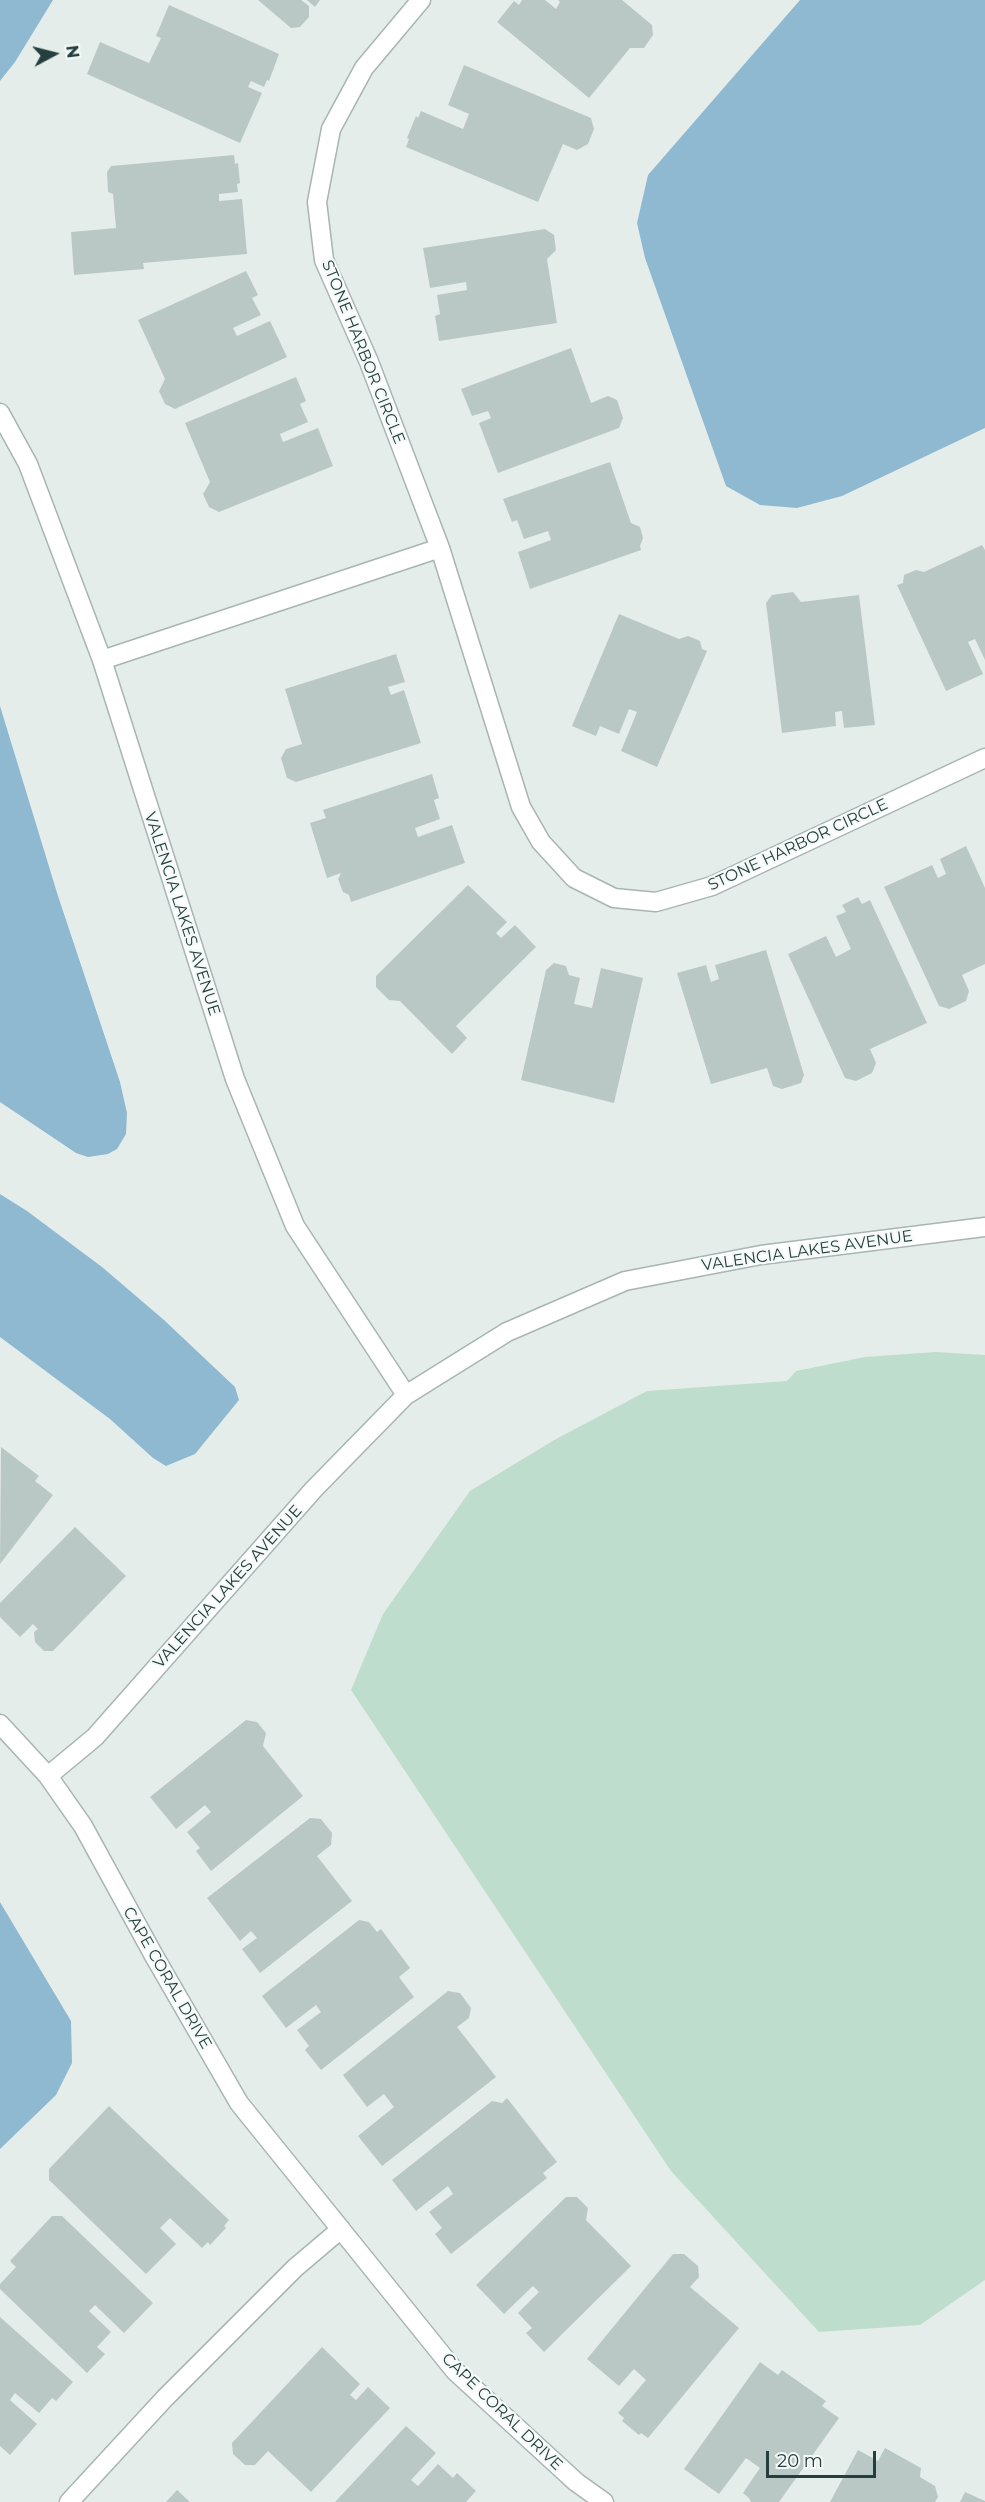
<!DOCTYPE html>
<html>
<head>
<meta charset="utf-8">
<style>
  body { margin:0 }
  #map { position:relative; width:985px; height:2502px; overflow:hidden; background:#e5edeb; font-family:Montserrat,sans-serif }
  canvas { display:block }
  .north { position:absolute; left:24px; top:24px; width:60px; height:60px; -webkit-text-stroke:4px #f5faf8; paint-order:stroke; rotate:83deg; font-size:16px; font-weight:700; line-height:24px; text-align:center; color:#243f3d }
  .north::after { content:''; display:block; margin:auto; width:21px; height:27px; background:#243f3d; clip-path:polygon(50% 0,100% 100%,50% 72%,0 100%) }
  .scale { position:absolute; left:766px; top:2451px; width:110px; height:27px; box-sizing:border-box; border:3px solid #243f3d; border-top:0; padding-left:8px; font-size:18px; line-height:21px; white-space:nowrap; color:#243f3d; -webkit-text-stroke:4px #f5faf8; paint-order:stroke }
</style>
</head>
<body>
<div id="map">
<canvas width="985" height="2502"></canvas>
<div class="north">N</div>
<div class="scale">20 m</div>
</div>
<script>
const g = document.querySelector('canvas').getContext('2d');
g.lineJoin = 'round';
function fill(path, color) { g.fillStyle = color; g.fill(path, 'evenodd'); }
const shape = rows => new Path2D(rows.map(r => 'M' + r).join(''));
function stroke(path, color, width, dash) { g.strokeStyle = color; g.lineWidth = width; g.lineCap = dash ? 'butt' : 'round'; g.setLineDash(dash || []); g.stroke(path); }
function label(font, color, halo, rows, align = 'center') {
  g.font = font + ' Montserrat,sans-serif'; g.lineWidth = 4.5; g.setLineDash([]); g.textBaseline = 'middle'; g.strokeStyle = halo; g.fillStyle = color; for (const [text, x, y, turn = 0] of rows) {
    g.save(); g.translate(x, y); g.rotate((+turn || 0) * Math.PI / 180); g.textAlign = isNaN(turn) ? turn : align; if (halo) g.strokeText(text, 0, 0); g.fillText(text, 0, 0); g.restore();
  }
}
const green = shape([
  [936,1352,985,1355,985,2280,920,2325,819,2332,671,2171,351,1690,383,1614,470,1491,556,1439,647,1391,787,1381,796,1371,865,1357]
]);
const water = shape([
  [0,0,53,0,15,62,0,81],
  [800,0,985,0,985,428,842,496,797,508,760,505,726,486,645,258,637,223,648,175],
  [0,706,58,896,120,1082,127,1113,126,1134,117,1149,108,1154,88,1157,76,1153,0,1102],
  [0,1194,27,1211,102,1267,164,1320,235,1387,239,1400,195,1454,166,1466,153,1458,110,1419,0,1337],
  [0,1902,71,2021,72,2063,56,2095,0,2149]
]);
const building = shape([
  [258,0,301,0,309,6,309,17,300,27,291,28],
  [307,0,320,0,315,7],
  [522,0,545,0,556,9,560,2,558,0,622,0,652,25,653,35,644,48,630,48,589,98,497,22,514,1,519,5],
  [169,5,279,54,269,81,267,80,264,87,251,81,248,87,262,93,240,143,87,74,100,42,149,63,161,38,156,36],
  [464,65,591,118,594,129,588,144,577,150,563,144,538,202,406,147,409,139,407,138,416,116,418,118,421,111,463,129,469,114,448,105],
  [234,155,235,164,238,163,240,183,237,184,238,192,219,194,219,201,242,199,247,254,143,263,144,269,74,275,71,232,116,228,113,194,108,192,107,172,111,166],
  [545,229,554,235,556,250,547,259,557,323,439,341,435,316,440,314,437,295,467,290,466,282,430,288,423,248],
  [246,271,258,295,252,298,261,315,233,328,237,336,270,321,287,357,175,409,165,404,159,391,165,379,138,320],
  [571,348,591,403,608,396,617,400,623,418,619,428,498,473,479,423,491,418,488,411,472,416,461,389],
  [296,377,306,401,300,404,308,422,280,434,283,442,318,428,333,466,219,512,209,507,203,494,210,482,185,423],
  [610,462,631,523,640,527,643,538,640,546,641,550,530,589,518,552,551,540,548,531,524,539,517,520,512,522,503,499],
  [982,545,985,550,985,660,975,639,968,642,983,674,946,691,897,585,903,583,904,575,916,570,924,572],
  [793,592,801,602,859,595,875,725,844,728,842,711,835,712,836,726,782,733,766,603,772,595],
  [619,614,679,639,688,636,700,641,702,649,707,651,657,767,621,751,637,712,629,709,619,734,600,726,596,736,572,726],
  [396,654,405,682,388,687,391,695,404,690,421,743,296,782,287,778,281,758,286,749,302,744,285,689],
  [432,774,439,798,434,800,440,819,415,828,418,837,452,825,465,863,351,902,349,895,343,892,338,879,341,873,327,878,310,823,326,818,323,810],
  [966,846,985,888,985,964,962,975,969,991,966,1001,949,1009,939,1006,884,887,932,865,938,878,946,874,940,859],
  [468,885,507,922,496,933,501,938,515,925,536,947,456,1026,467,1038,452,1054,400,1001,389,1000,376,987,376,976],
  [858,897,862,904,870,900,927,1023,870,1049,876,1063,872,1073,856,1081,845,1078,788,954,826,936,836,957,851,949,836,916,846,912,842,905],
  [766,950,804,1075,801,1083,782,1089,773,1086,767,1068,711,1084,677,973,706,965,711,982,719,979,715,965],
  [554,963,566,966,569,975,580,978,574,1004,592,1008,601,968,643,978,614,1103,521,1080,546,970],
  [1,1447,39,1476,35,1481,53,1495,0,1564],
  [75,1527,126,1576,53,1651,44,1651,35,1642,34,1632,38,1629,33,1624,20,1637,0,1617,0,1603],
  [246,1720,257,1722,266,1733,263,1746,303,1796,211,1871,196,1851,200,1848,187,1832,211,1812,205,1805,176,1829,150,1797],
  [310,1818,321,1819,332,1833,331,1845,317,1856,352,1901,260,1973,242,1949,257,1938,251,1931,240,1941,207,1898],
  [359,1920,369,1922,377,1932,381,1929,410,1968,399,1977,414,1997,321,2070,305,2050,309,2046,297,2030,321,2012,316,2005,286,2028,262,1996],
  [448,1991,460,1993,471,2008,469,2018,457,2027,496,2077,382,2166,358,2136,394,2107,384,2094,367,2107,343,2075],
  [507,2098,557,2162,543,2173,547,2178,451,2254,435,2234,442,2228,429,2212,453,2194,448,2186,416,2211,392,2180,492,2101,502,2103],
  [109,2106,229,2220,224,2226,226,2228,210,2245,208,2242,202,2248,170,2218,160,2228,176,2244,146,2274,49,2180,49,2169],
  [566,2197,577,2197,588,2208,586,2220,631,2266,544,2352,526,2333,532,2328,518,2313,539,2292,533,2286,504,2314,476,2285],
  [52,2216,62,2216,153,2303,124,2333,95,2305,89,2311,111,2332,97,2347,105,2354,87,2373,0,2289,0,2284,16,2267,10,2261],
  [673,2254,684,2254,698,2266,699,2277,690,2287,739,2328,648,2438,641,2433,639,2435,622,2421,624,2418,618,2413,646,2380,634,2369,619,2386,587,2359],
  [0,2317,73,2382,56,2401,52,2398,39,2413,15,2393,10,2400,37,2424,10,2455,0,2446],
  [322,2347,360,2384,350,2395,356,2400,368,2387,390,2408,311,2492,268,2451,255,2465,245,2465,233,2454,232,2443],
  [760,2362,778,2375,782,2370,826,2401,822,2406,839,2418,779,2502,751,2502,749,2498,743,2493,760,2468,746,2458,719,2494,684,2469],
  [406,2426,436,2453,411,2480,418,2486,438,2464,453,2478,457,2473,476,2491,466,2502,335,2502],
  [885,2448,921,2468,920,2477,935,2486,938,2497,935,2502,830,2502,858,2450,878,2461],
  [177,2490,190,2502,166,2502],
  [965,2492,985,2501,985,2502,960,2502]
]);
const minor = shape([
  [421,0,364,68,331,129,317,202,324,260,369,362,440,548,521,807,541,842,574,878,614,898,656,902,712,886,985,758],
  [0,413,28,464,102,660,235,1079,295,1226,406,1395,507,1332,625,1281,761,1255,985,1227],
  [102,660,440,548],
  [0,1724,48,1776,83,1826,153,1954,239,2103,455,2371,576,2482,604,2502],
  [48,1776,95,1737,314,1489,406,1395],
  [69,2502,165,2398,295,2268,341,2229]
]);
const streetNames = [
  ["STONE HARBOR CIRCLE",363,352,68],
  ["STONE HARBOR CIRCLE",798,845,-25],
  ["VALENCIA LAKES AVENUE",182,914,72],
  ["VALENCIA LAKES AVENUE",807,1251,-8],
  ["VALENCIA LAKES AVENUE",228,1587,-48],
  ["CAPE CORAL DRIVE",167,1978,60],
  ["CAPE CORAL DRIVE",502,2412,44]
];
fill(green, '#bfddcd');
fill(water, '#8fb9d0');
fill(building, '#bac8c5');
stroke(minor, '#a7b5b3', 21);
stroke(minor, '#fff', 18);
label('16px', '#243f3d', '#f5faf8', streetNames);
</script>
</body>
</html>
